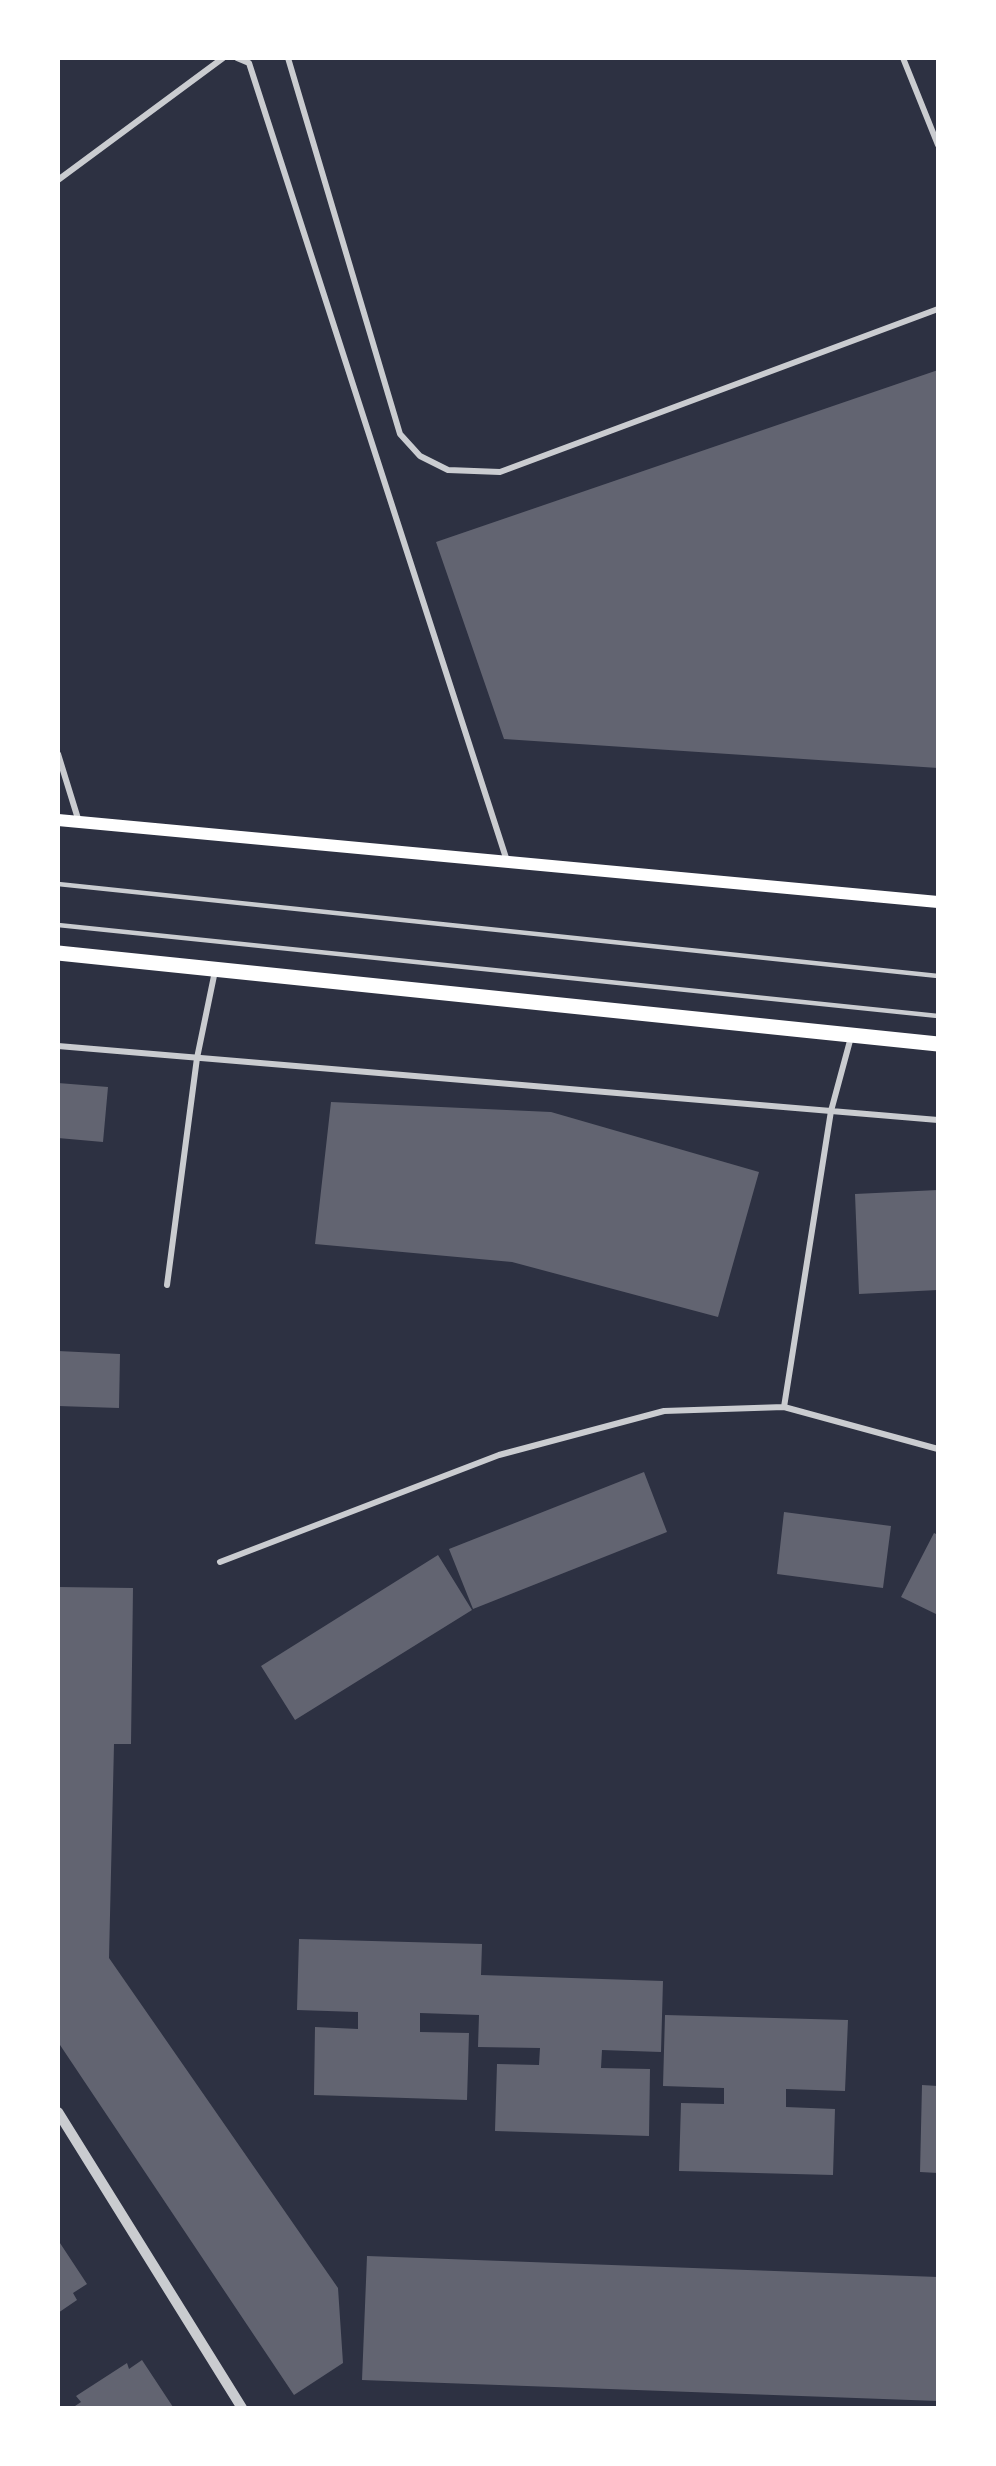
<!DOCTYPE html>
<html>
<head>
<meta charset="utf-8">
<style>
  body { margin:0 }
  #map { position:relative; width:996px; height:2466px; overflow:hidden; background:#2d3142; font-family:"Asap Condensed",sans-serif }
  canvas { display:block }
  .frame { position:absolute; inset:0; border:60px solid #fff; pointer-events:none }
</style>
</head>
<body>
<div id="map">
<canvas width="996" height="2466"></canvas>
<div class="frame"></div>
</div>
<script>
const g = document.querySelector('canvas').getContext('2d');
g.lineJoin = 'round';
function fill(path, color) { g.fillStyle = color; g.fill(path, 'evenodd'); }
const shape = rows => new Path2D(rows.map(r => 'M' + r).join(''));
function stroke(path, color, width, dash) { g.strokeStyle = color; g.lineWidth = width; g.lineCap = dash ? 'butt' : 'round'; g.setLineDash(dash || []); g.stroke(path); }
const building = shape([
  [938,370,938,768,504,739,436,542],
  [58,1083,108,1087,103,1142,58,1138],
  [331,1102,551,1112,759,1172,718,1317,512,1262,315,1244],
  [938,1190,938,1290,859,1294,855,1194],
  [58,1351,120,1354,119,1408,58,1406],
  [644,1472,667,1532,473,1609,449,1549],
  [784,1512,891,1526,883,1588,777,1574],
  [934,1533,938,1535,938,1615,901,1597],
  [438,1555,472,1610,295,1720,261,1666],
  [58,1587,133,1588,131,1744,114,1744,109,1958,338,2288,343,2363,294,2395,58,2042],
  [299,1939,482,1944,481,1975,663,1981,661,2052,602,2050,601,2068,650,2069,649,2136,495,2131,497,2064,539,2065,540,2048,478,2047,479,2015,420,2013,420,2032,469,2033,467,2100,314,2095,315,2027,358,2029,358,2012,297,2010],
  [665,2015,848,2020,845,2091,786,2089,786,2107,835,2109,833,2175,679,2171,681,2103,724,2104,724,2088,663,2086],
  [922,2085,938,2086,938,2173,920,2172],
  [58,2240,87,2284,73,2293,77,2300,58,2313],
  [367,2256,938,2277,938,2401,362,2380],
  [142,2360,173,2407,72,2408,81,2402,76,2396,127,2363,129,2369]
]);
const service = shape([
  [58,884,938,976],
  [58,925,938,1016]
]);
const minor = shape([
  [237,58,249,63,507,861],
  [288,58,400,434,420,456,448,470,500,472,938,309],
  [903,58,938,145],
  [58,180,223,58],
  [58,754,79,822],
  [58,1046,938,1120],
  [167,1285,197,1058,215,971],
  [784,1407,831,1111,851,1037],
  [220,1562,499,1455,664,1411,784,1407,938,1449]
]);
const tertiary = shape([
  [58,2112,242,2408]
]);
const secondary = shape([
  [58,820,938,902]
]);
const primary = shape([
  [58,953,938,1044]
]);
fill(building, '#626471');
stroke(service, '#caccd0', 4.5);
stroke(minor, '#caccd0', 6);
stroke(tertiary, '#caccd0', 10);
stroke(secondary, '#fff', 12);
stroke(primary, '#fff', 15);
</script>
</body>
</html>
